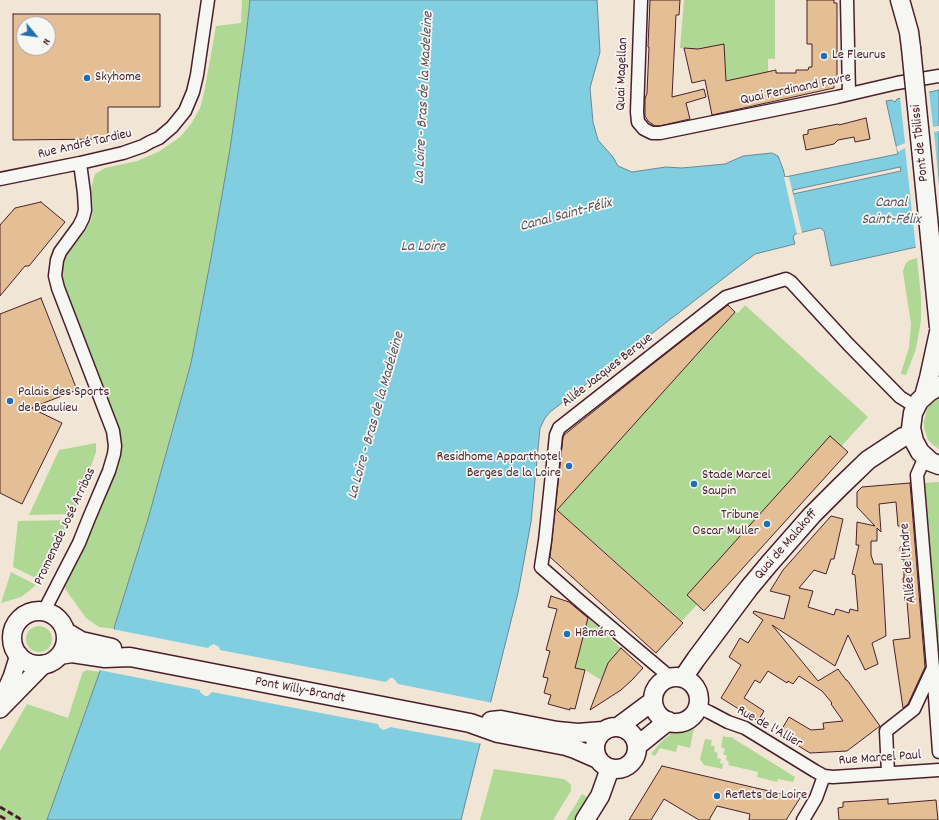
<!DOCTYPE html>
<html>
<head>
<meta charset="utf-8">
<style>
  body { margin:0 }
  #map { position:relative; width:939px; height:820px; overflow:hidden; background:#f1e6d6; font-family:Dekko,sans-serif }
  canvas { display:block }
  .north { position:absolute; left:16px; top:16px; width:40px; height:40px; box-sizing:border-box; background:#f6f6f2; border:1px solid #b1a0a2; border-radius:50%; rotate:119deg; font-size:11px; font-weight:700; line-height:16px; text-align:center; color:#4a1f2b }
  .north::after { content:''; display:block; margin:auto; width:14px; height:18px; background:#1f6fb2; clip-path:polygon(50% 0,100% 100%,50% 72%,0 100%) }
</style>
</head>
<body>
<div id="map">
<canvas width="939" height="820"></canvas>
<div class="north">N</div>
</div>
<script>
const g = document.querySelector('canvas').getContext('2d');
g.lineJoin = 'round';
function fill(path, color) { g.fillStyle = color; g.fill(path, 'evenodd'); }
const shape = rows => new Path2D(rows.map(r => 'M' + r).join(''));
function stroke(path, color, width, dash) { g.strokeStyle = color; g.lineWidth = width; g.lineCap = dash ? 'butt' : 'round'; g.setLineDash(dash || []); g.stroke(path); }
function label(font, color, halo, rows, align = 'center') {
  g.font = font + ' Dekko,sans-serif'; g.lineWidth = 3.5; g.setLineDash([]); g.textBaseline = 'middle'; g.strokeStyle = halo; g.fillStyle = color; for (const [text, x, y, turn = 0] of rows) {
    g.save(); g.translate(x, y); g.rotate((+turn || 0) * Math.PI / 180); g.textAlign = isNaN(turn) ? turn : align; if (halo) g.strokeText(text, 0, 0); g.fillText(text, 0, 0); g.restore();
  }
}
const green = shape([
  [242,0,250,0,246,37,230,149,211,258,193,355,148,519,114,628,116,629,115,629,99,627,86,618,63,586,104,502,116,468,120,453,120,438,118,427,62,282,60,270,63,260,85,231,91,220,93,209,91,188,95,174,105,168,137,161,160,151,180,137,191,124,200,108,204,93,216,26,241,23],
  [684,0,775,0,775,59,768,59,768,72,727,81,725,76,698,49,680,48],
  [917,258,921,296,921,320,916,349,906,375,901,374,901,373,909,347,911,324,903,272,904,268,906,263,910,260],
  [745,305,868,417,682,621,557,510,735,312,738,313],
  [939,398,939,449,933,445,928,440,924,428,924,421,927,409,931,404],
  [96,443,96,452,74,514,29,515,59,450],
  [939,482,939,678,923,483],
  [70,520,60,546,47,570,40,580,13,567,18,521],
  [11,572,36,585,29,591,21,597,1,603],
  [588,618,621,648,608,663,601,680,585,670,547,661,550,651],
  '26 639a13 13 0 1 1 26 0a13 13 0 1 1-26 0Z',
  [87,670,100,672,47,820,0,820,0,751,27,704,68,718,82,674,83,672],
  [695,723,690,748,678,745,676,752,660,748,655,756,651,754,660,743,675,730,684,725],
  [723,736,726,737,731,737,795,777,793,782,778,779,777,782,757,777,758,772,728,765,729,762,726,760,727,756,723,754,725,749,721,747],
  [705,739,712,740,711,745,715,747,714,752,718,753,717,758,721,759,720,763,723,764,722,769,704,765,700,759],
  [494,769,564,779,568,782,571,785,571,791,553,820,480,820],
  [582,794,589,798,577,820,566,820]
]);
const water = shape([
  [250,0,597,0,600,52,590,88,593,122,598,140,613,157,618,166,632,172,666,167,682,168,725,164,743,156,772,153,778,156,783,169,785,177,898,154,886,101,891,100,895,102,897,99,939,90,939,242,831,266,824,231,820,228,795,234,793,237,795,244,755,254,550,412,545,418,540,428,531,522,518,593,461,820,47,820,115,629,114,628,148,519,191,363,211,258,230,149,246,37,250,0],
  [900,167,901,171,793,194,793,190,900,167]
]);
const pier = shape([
  [929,91,933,127,939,126,939,131,934,132,939,186,939,244,916,249,905,148,898,152,896,147,905,143,900,97],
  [784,177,789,177,802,233,797,234],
  [112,629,208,648,210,646,214,644,219,647,220,650,386,682,390,678,393,678,395,680,398,684,493,703,483,744,390,727,389,728,383,730,379,727,378,724,212,692,208,696,205,696,200,692,200,690,99,670,113,630]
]);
const building = shape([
  [650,0,680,0,679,15,676,15,672,97,704,89,706,97,686,103,690,119,659,126,655,126,648,121,645,116,645,99,647,93,649,47,648,47,650,0],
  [807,0,834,0,834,3,837,3,837,80,834,80,834,88,712,115,705,80,692,83,684,48,698,49,724,44,726,81,776,70,776,73,796,73,796,70,808,70,809,67,812,67,812,44,807,44,807,0],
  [13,14,160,14,160,107,108,107,108,139,13,140,13,14],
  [24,24,48,24,48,48,24,48,24,24],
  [866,118,870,139,855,142,854,137,838,140,834,144,806,150,803,135,808,134,808,130,838,124,839,125,866,118],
  [41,202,65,222,29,266,25,266,0,296,0,225,15,208,41,202],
  [41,298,77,390,31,408,62,423,22,504,0,493,0,314,41,298],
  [728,305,735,312,557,510,683,623,656,653,550,557,563,437,564,435,649,367,728,305],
  [830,436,848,452,704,611,687,595,830,436],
  [910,483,925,667,908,704,903,708,893,640,910,638,907,601,905,601,903,578,904,578,904,559,901,559,900,547,904,546,902,526,898,526,896,502,879,504,881,532,877,528,877,541,871,541,871,555,874,564,882,564,886,636,872,643,878,664,865,670,848,635,835,666,772,625,818,681,838,669,846,680,847,680,880,726,847,751,810,753,779,734,789,717,811,730,824,729,823,723,843,721,831,704,832,703,822,691,799,676,793,684,788,681,787,683,768,671,760,683,755,680,744,698,764,711,758,721,721,698,741,665,729,657,740,638,748,643,763,620,753,613,754,611,784,619,790,596,770,591,783,570,831,516,843,519,834,559,831,559,826,574,814,570,799,588,813,591,808,607,834,615,836,609,849,613,850,609,858,611,855,575,852,574,859,545,856,545,857,522,875,526,857,507,857,492,862,487,910,483],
  [551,596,569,602,588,618,575,668,585,670,575,709,570,708,570,710,548,704,551,695,544,693,548,678,543,677,550,651,546,650,557,609,548,607,551,596],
  [621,648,643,668,632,680,621,690,590,710,608,663,621,648],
  [662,766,756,788,800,798,786,820,749,820,750,814,717,806,709,820,699,820,664,799,651,820,629,820,662,766],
  [888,799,888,804,936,800,938,820,839,820,838,808,843,807,843,802,888,799]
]);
const street = shape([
  [641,0,637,112,638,122,644,129,652,133,660,133,837,97,897,83,939,76],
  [847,0,849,94],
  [0,179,80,163,123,153,143,146,150,142,159,138,172,127,185,111,193,92,197,75,208,0],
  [44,611,79,543,89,518,109,471,114,454,115,446,113,431,58,288,55,276,57,260,60,252,79,226,83,218,85,210,84,193,80,163],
  [933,669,939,752],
  [668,678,664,672,581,602,541,567,545,541,556,435,559,428,726,297,786,279,791,282,848,344,900,397,916,407],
  [698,707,709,712,728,722,745,728,815,771,824,776,833,777,939,770],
  [888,773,886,731,914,709,933,668,917,475,925,457],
  [803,820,816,798,824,776]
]);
const secondary = shape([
  [0,704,12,677,19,655],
  [0,709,44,664]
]);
const primary = shape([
  [900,0,909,32,911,48],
  [939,386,929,392,919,401,913,413,911,428,914,441,920,452,931,462,939,465],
  [924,396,929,378,939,332],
  '12 638a27 27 0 1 1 54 0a27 27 0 1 1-54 0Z',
  [66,632,81,641,112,648],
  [60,655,72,653,105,658,130,657,470,723,498,733,566,746,575,749,598,759],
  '653 700a23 23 0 1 1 46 0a23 23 0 1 1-46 0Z',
  [683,678,696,659,749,588,769,564,812,515,840,487,868,460,903,437,912,435],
  [491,721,501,720,557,731,578,733,603,731],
  '595 748a21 21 0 1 1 42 0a21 21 0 1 1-42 0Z',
  [618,727,653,701],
  [637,746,668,721],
  [585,820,600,796,604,785,610,768]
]);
const rail = shape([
  [0,807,22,820],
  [0,816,7,820]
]);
const primaryBridge = shape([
  [911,48,939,327]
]);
const markers = [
  [824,56,4,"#1f6fb2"],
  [87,78,4,"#1f6fb2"],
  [10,401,4,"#1f6fb2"],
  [569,466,4,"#1f6fb2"],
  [694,484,4,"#1f6fb2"],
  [767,524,4,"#1f6fb2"],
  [567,634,4,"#1f6fb2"],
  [717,796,4,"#1f6fb2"]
];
const poiNames = [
  ["Le Fleurus",832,56],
  ["Skyhome",95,78],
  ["Palais des Sports",18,393],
  ["de Beaulieu",18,409],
  ["Residhome Apparthotel",561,458,"right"],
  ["Berges de la Loire",561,474,"right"],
  ["Stade Marcel",702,476],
  ["Saupin",702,492],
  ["Tribune",759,516,"right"],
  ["Oscar Muller",759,532,"right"],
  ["Hêméra",575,634],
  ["Reflets de Loire",725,796]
];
const streetNames = [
  ["Quai Magellan",623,74,-88],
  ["Quai Ferdinand Favre",796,90,-12],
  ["Pont de Tbilissi",921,143,-96],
  ["Rue André Tardieu",85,145,-13],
  ["Allée Jacques Berque",608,371,-38],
  ["Promenade José Arribas",66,527,-65],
  ["Quai de Malakoff",787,545,-49],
  ["Allée de l'Indre",909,563,-95],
  ["Pont Willy-Brandt",300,691,11],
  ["Rue de l'Allier",769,728,29],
  ["Rue Marcel Paul",880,759,-4]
];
const waterNames = [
  ["La Loire - Bras de la Madeleine",425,98,-87],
  ["Canal",891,204],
  ["Saint-Félix",891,221],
  ["Canal Saint-Félix",566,216,-15],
  ["La Loire",423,248],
  ["La Loire - Bras de la Madeleine",377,416,-74]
];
fill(green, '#afd895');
fill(water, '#81cee0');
stroke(water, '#6b8898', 1);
fill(pier, '#f1e6d6');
fill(building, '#e4bf95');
stroke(building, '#4a1f2b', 1);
stroke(street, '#4a1f2b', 15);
stroke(secondary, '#4a1f2b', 20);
stroke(primary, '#4a1f2b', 21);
stroke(street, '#f6f6f2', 12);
stroke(secondary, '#f6f6f2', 17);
stroke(primary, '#f6f6f2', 18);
stroke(rail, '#4a1f2b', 3, [6, 3]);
stroke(primaryBridge, '#4a1f2b', 21, []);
stroke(primaryBridge, '#f6f6f2', 18);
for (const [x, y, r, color] of markers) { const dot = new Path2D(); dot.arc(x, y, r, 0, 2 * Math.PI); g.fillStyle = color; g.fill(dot); stroke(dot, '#f6f6f2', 1.5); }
label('14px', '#4a1f2b', '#f6f6f2', poiNames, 'left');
label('14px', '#4a1f2b', '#f6f6f2', streetNames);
label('italic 15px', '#5a5461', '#f6f6f2', waterNames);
</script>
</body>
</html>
